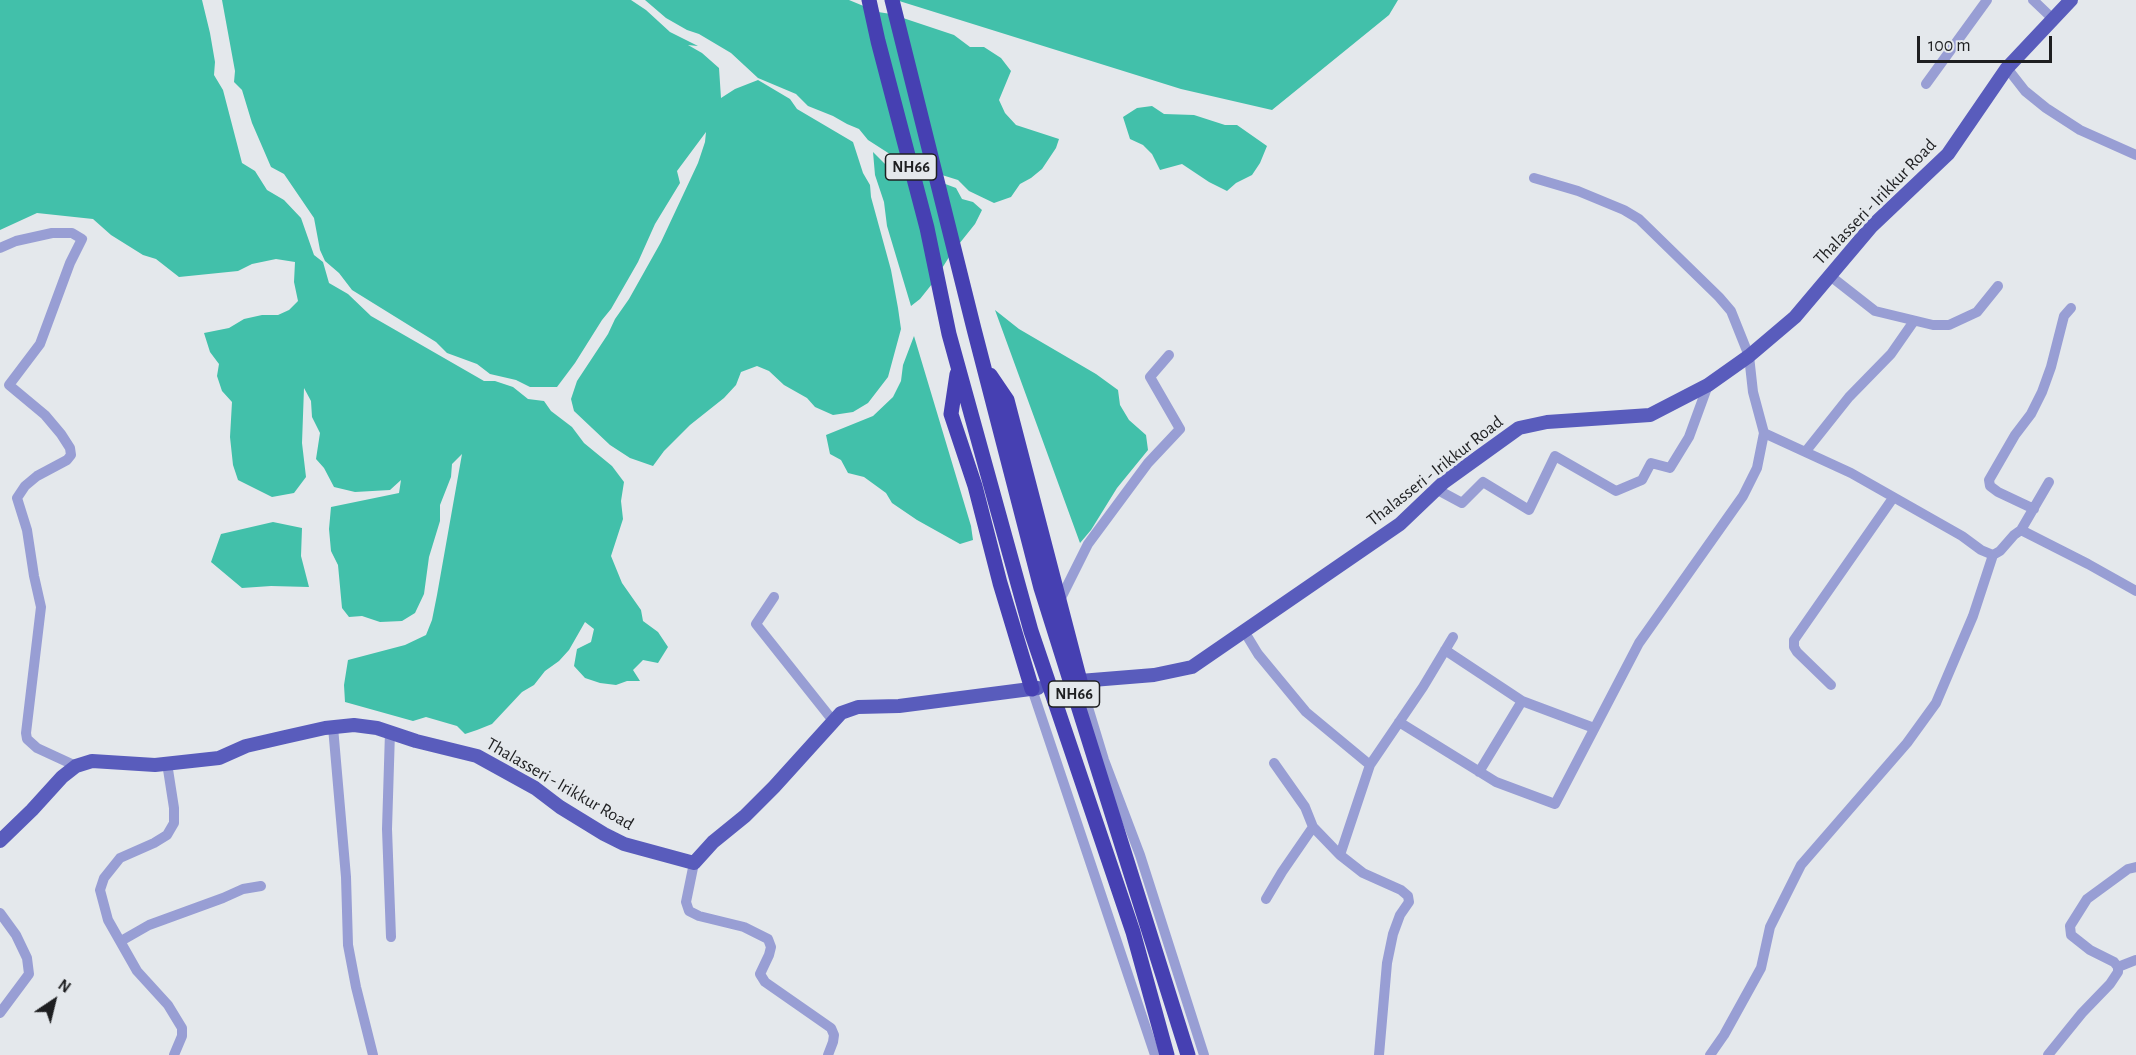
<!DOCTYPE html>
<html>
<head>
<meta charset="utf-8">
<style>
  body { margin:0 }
  #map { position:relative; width:2136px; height:1055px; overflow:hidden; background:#e4e8ec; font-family:"Alegreya Sans",sans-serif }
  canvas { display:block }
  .north { position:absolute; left:24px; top:971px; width:60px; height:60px; -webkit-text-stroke:4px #e4e8ec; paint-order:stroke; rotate:35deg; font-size:16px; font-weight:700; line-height:24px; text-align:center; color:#1e1f21 }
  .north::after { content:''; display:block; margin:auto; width:21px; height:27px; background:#1e1f21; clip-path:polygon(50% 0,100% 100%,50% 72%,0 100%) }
  .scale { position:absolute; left:1917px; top:36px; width:135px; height:27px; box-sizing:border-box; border:3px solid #1e1f21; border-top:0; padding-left:8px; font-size:18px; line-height:21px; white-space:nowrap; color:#1e1f21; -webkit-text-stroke:4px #e4e8ec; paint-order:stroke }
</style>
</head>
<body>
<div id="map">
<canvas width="2136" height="1055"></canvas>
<div class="north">N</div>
<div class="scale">100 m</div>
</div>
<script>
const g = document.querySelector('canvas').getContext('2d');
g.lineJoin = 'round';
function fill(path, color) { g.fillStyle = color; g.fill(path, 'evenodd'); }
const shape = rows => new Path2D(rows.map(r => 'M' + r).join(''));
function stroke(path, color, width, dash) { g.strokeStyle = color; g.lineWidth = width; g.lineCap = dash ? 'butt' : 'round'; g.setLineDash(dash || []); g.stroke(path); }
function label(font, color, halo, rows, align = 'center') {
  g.font = font + ' "Alegreya Sans",sans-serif'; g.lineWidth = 6; g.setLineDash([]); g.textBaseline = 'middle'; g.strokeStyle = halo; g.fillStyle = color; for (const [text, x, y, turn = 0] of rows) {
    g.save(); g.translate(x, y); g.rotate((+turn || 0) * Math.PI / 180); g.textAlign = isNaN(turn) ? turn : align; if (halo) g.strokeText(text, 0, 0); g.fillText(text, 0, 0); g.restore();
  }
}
const water = shape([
  [0,0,202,0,210,33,215,62,214,75,223,90,242,163,255,171,267,190,284,200,301,218,314,255,323,262,329,283,348,294,371,316,484,381,495,381,513,387,528,399,544,401,551,411,572,427,584,443,612,466,624,482,621,501,623,519,611,556,622,583,641,610,643,621,658,632,668,647,658,663,643,660,633,670,640,681,627,681,616,685,600,683,585,678,574,666,577,649,591,642,594,629,585,622,569,650,559,661,545,671,534,685,522,692,492,724,477,730,465,734,457,726,426,717,413,721,345,702,344,685,348,660,405,645,426,635,432,620,437,595,462,454,452,464,451,477,440,505,440,521,429,557,424,594,415,613,402,621,380,622,362,616,349,617,342,608,338,565,331,551,329,529,331,507,399,493,401,480,390,490,355,492,334,487,324,468,316,459,320,433,312,417,311,401,304,388,302,443,306,477,294,493,272,497,238,480,233,465,230,437,232,402,222,391,217,376,219,364,210,352,204,333,229,328,244,319,262,315,278,315,289,310,298,301,294,282,295,262,276,259,252,264,238,271,179,277,156,259,143,255,111,235,93,219,37,213,0,230],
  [222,0,631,0,646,10,670,32,698,46,688,45,702,53,719,68,721,98,735,89,758,80,790,99,797,109,853,142,863,173,870,185,871,197,891,270,898,308,901,329,888,377,868,403,853,412,833,415,815,407,807,398,784,385,769,371,757,366,741,372,736,385,724,398,690,425,664,451,653,466,630,458,610,445,574,411,571,399,577,381,608,334,615,319,629,299,661,242,698,163,705,142,706,132,677,171,680,183,655,224,638,262,611,309,602,320,575,363,557,387,530,387,516,380,490,374,477,364,447,353,436,342,352,290,339,273,325,261,320,250,314,218,284,174,271,167,252,123,242,90,234,82,235,71],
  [645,0,849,0,878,12,891,14,954,35,970,47,984,47,1001,58,1011,71,999,100,1005,113,1016,125,1059,139,1056,148,1042,169,1031,178,1020,184,1011,197,994,203,969,191,958,180,926,170,916,173,956,188,962,199,973,202,982,210,975,224,951,254,932,284,920,299,911,306,887,226,884,202,875,175,873,152,890,169,896,158,868,140,859,129,847,124,833,116,808,106,796,94,758,78,731,53,699,34,687,30,666,18],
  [896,0,1398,0,1389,15,1272,110,1181,89],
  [1152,106,1164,114,1194,115,1225,125,1237,125,1267,146,1260,163,1252,175,1236,183,1227,191,1209,182,1182,164,1160,170,1152,154,1143,145,1130,139,1123,117,1137,108],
  [995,310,1019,329,1096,374,1118,390,1120,405,1129,420,1146,435,1148,450,1117,488,1091,530,1080,543],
  [914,336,971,526,973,540,960,544,917,520,892,503,886,493,864,477,848,473,841,460,830,454,826,435,873,416,893,397,901,381,903,365],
  [273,522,302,528,301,556,309,587,271,586,242,588,211,562,221,534]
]);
const minor = shape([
  [2033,0,2053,19],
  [2007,68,2025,91,2046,108,2080,130,2136,155],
  [1926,84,1987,0],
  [1534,178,1578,191,1624,210,1639,219,1719,297,1731,311,1749,356,1753,392,1764,433,1851,473,1962,536,1981,550,1993,555,2000,551,2014,535,2021,530,2088,564,2136,591],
  [0,248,16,241,52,233,72,233,82,239,70,263,40,344,9,385,45,415,61,434,70,448,71,455,67,460,37,476,25,486,17,498,27,530,34,576,41,607,26,733,27,739,37,748,76,766],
  [1829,275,1875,311,1933,325,1949,325,1977,312,1998,286],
  [1806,451,1849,397,1891,354,1914,321],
  [1436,489,1462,503,1483,482,1529,510,1555,456,1616,491,1642,480,1651,463,1670,468,1689,437,1708,385],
  [2034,509,1998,492,1990,486,1989,480,2015,435,2031,414,2042,392,2051,367,2064,316,2071,308],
  [2021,530,2049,482],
  [774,597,756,624,834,722],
  [1060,600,1088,544,1148,463,1180,429,1150,377,1169,355],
  [1244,631,1258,654,1306,712,1370,765,1340,855,1363,873,1401,890,1408,896,1409,902,1400,915,1393,934,1387,963,1379,1055],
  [1445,650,1522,701,1594,728],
  [1080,681,1104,760,1140,855,1204,1055],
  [1831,685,1797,652,1794,647,1794,640,1893,498],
  [1032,689,1155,1055],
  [1399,722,1496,782,1555,804,1639,643,1743,496,1757,468,1764,433],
  [333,727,346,877,348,945,356,987,373,1055],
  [390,732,387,829,391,937],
  [167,763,174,808,174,823,167,835,154,843,120,858,104,878,100,890,108,920,137,971,168,1005,182,1028,182,1036,174,1055],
  [1274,763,1305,807,1313,827,1340,855],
  [1370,765,1423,687,1453,637],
  [1479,772,1522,701],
  [694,863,686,902,689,911,699,916,744,927,768,939,771,947,769,955,760,974,765,982,831,1028,834,1035,833,1042,828,1055],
  [1266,899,1282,872,1313,827],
  [0,913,16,935,27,958,29,974,0,1013],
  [121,941,149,925,223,898,243,889,261,886],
  [2118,967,2136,960],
  [1710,1055,1724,1035,1761,968,1770,927,1801,865,1907,743,1936,703,1973,616,1993,555],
  [2048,1055,2082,1013,2110,984,2118,972,2118,967,2114,962,2090,950,2071,935,2070,926,2087,899,2128,869,2136,867]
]);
const major = shape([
  [1080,681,1154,675,1192,667,1400,524,1444,482,1519,428,1547,422,1650,415,1708,385,1749,356,1795,317,1871,227,1948,154,2007,68,2071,0],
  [0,841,32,810,62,777,76,766,92,761,155,765,219,758,246,746,285,737,325,728,354,725,377,728,416,741,477,756,535,788,560,807,604,834,624,844,694,863,713,842,745,816,774,787,841,713,858,707,899,706,1038,688]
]);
const highway = shape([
  [869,0,878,41,927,228,949,334,1031,631,1133,932,1167,1055],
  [892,0,974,329,1041,588,1188,1055],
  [957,374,951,414,975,486,1000,583,1032,689],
  [990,375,1007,400,1080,681]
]);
const shields = [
  [911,167,51],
  [1074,694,51]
];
const shieldNames = [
  ["NH66",911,167],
  ["NH66",1074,694]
];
const streetNames = [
  ["Thalasseri - Irikkur Road",1875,202,-46],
  ["Thalasseri - Irikkur Road",1435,471,-38],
  ["Thalasseri - Irikkur Road",560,784,30]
];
fill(water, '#42c0aa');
stroke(minor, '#989ed4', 10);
stroke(major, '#595cbc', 14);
stroke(highway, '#4640b2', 15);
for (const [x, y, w] of shields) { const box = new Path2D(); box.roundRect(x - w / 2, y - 13, w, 26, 4.5); g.fillStyle = '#e4e8ec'; g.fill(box); stroke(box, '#1e1f21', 1.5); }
label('bold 16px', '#1e1f21', null, shieldNames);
label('18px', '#1e1f21', '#e4e8ec', streetNames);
</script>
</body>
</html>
